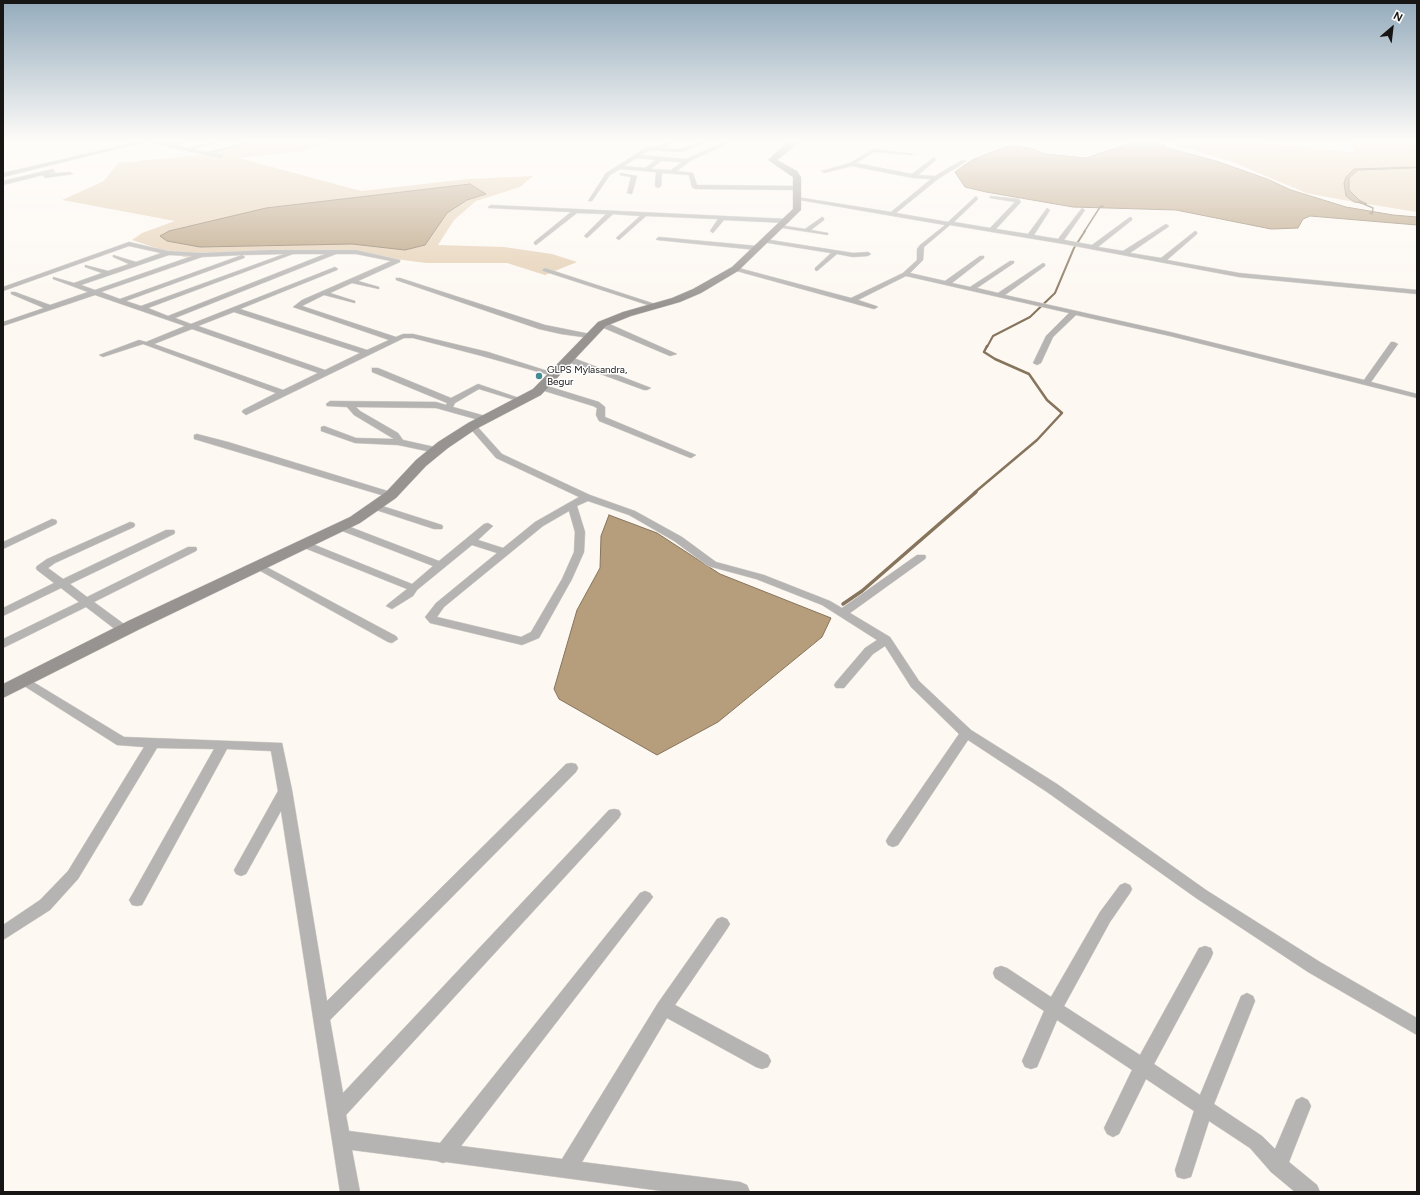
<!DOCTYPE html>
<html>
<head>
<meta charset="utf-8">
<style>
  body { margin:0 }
  #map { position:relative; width:1420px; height:1195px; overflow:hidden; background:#fdf8f2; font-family:Figtree,sans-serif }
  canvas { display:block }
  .frame { position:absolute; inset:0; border:4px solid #171614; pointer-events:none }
  .north { position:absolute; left:1372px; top:8px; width:40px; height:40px; -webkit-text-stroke:3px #fff; paint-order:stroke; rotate:28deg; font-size:11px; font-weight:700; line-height:16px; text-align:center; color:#171614 }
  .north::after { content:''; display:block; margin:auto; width:14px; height:18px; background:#171614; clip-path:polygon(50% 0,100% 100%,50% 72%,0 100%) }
</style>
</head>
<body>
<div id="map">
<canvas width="1420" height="1195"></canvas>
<div class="frame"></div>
<div class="north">N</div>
</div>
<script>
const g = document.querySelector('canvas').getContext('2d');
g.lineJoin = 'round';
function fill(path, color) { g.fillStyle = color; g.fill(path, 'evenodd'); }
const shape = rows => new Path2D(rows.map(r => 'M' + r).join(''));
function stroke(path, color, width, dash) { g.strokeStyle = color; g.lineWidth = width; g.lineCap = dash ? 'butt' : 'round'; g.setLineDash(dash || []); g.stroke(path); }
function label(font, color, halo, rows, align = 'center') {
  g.font = font + ' Figtree,sans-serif'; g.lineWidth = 3; g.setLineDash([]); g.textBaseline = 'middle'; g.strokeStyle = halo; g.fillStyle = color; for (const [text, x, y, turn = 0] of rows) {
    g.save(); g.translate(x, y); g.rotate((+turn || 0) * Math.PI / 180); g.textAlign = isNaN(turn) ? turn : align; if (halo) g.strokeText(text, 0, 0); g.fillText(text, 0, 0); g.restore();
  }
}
const green = shape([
  [267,140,339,140,303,151,239,158,361,191,468,179,533,176,520,187,476,201,454,220,438,245,504,247,552,254,577,262,545,275,507,263,426,263,342,252,184,257,132,240,142,233,175,221,62,200,104,181,118,163,218,153],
  [470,184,486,194,467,200,447,213,425,245,405,250,352,244,200,247,266,208],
  [1183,140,1247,140,1354,153,1352,140,1398,140,1417,150,1417,167,1354,169,1347,175,1346,196,1354,202,1306,193,1230,161,1175,145],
  [1417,168,1417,212,1367,204,1359,200,1349,190,1349,178,1358,169]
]);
const water = shape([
  [1140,140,1158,140,1168,148,1216,161,1267,179,1291,190,1346,207,1393,215,1417,217,1417,225,1310,216,1303,219,1298,228,1271,229,1176,210,1073,207,986,192,965,187,955,172,972,160,1011,145,1033,149,1045,154,1086,158,1140,140],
  [1417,167,1413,168,1358,170,1349,178,1349,190,1359,200,1367,204,1354,202,1346,196,1344,183,1346,177,1354,169,1417,167],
  [470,184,486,194,467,200,447,213,425,245,405,250,352,244,200,247,167,241,160,236,169,231,266,208,470,184],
  [609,515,657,533,720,574,831,618,822,637,718,722,657,755,559,699,554,689,577,610,600,568,601,536,609,515]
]);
const streamFar3 = shape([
  [1359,202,1373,208,1372,214,1370,213],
  [1084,232,1100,207,1103,206]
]);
const streamFar2 = shape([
  [987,347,993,336,1030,317,1055,293,1074,248,1085,231]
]);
const streamFar1 = shape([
  [974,493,1037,440,1062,413,1047,400,1029,374,995,359,984,352,987,346]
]);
const stream = shape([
  [843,604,862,591,976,492]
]);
const street = shape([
  [140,140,170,144,193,140,176,145,188,148,219,140,227,140,193,149,208,152,254,140,261,140,215,153,223,155,221,158,145,142,3,177,3,173,141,141,140,140],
  [673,140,679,140,663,148,681,149,706,140,712,140,682,152,650,150,641,155,686,159,729,140,735,140,690,161,677,171,693,173,697,185,798,186,801,188,798,190,695,189,692,187,689,175,662,173,661,186,658,188,655,186,656,172,620,169,610,175,592,201,588,201,606,173,647,147,656,147,673,140],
  [637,158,656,160,645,168,624,166,637,158],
  [661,161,682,162,671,170,651,169,661,161],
  [776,140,785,140,796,143,794,144,776,140],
  [1402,140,1407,140,1417,147,1417,150,1402,140],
  [873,149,914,154,912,155,874,152,856,163,912,174,934,157,936,160,918,175,935,176,962,160,967,161,938,179,896,213,948,222,976,196,978,199,954,222,990,228,1015,202,990,198,990,196,1019,199,1021,202,996,229,1028,234,1047,208,1050,210,1034,235,1058,239,1082,208,1085,210,1064,240,1092,245,1130,217,1132,218,1132,220,1098,247,1123,251,1166,224,1169,226,1168,227,1130,253,1161,258,1195,231,1197,232,1197,234,1167,260,1239,273,1417,290,1417,294,1239,277,1064,244,950,225,924,247,923,260,910,273,945,281,980,256,984,256,984,258,952,283,970,287,1010,261,1014,261,1014,263,977,288,998,293,1043,263,1045,264,1045,266,1005,295,1170,332,1364,380,1391,342,1394,342,1398,344,1371,382,1417,394,1417,398,1170,336,1076,315,1053,337,1041,363,1037,365,1033,363,1046,336,1069,313,906,276,858,300,876,306,878,307,874,309,733,270,733,268,735,267,851,298,903,273,917,260,917,249,920,245,945,225,794,199,797,197,891,212,931,179,913,178,852,166,824,173,821,171,850,163,873,149],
  [53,169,55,172,45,174,70,172,73,174,45,178,43,175,3,185,3,181,53,169],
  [620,173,637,176,632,194,627,193,631,177,620,175,620,173],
  [491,205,787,219,790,221,787,223,724,220,713,233,710,231,718,219,646,216,619,240,616,238,617,237,640,216,613,214,587,238,584,236,606,214,577,213,536,245,534,244,534,242,571,212,489,208,488,207,491,205],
  [822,217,824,218,824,220,811,230,828,233,828,235,776,227,779,225,805,229,822,217],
  [659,237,757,246,760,248,757,250,657,240,656,239,659,237],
  [764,239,853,253,868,252,871,254,868,256,853,257,837,254,817,271,815,270,815,268,831,253,762,242,762,240,764,239],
  [129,242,168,251,202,253,269,250,356,250,400,260,400,262,358,281,379,287,379,289,352,283,330,293,355,301,355,303,324,295,302,306,396,337,403,334,413,334,488,352,557,374,553,376,482,356,413,338,404,338,246,415,242,412,243,410,276,393,143,344,103,357,99,355,139,340,146,342,185,326,95,295,3,326,3,322,44,308,11,294,11,292,15,292,50,305,88,292,53,279,53,277,74,283,102,273,85,267,85,265,108,271,129,264,113,257,113,255,136,262,161,253,129,246,3,291,3,287,129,242],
  [284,254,141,306,126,301,244,258,245,257,242,255,284,254],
  [293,254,325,254,168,316,148,308,293,254],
  [336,254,356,254,391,261,302,300,293,307,389,340,367,350,240,309,337,270,338,269,335,267,191,324,175,318,336,254],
  [169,255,192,256,95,290,81,285,169,255],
  [242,255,120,299,101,292,202,257,242,255],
  [234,312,360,353,325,370,198,326,234,312],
  [192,329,318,373,283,390,154,344,192,329],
  [545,268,658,305,660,306,654,307,543,271,542,270,545,268],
  [396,278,400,278,545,325,590,334,594,336,590,338,561,334,539,329,396,280,396,278],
  [599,322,605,322,677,354,670,356,599,326,599,322],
  [565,357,571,357,651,388,647,390,644,390,565,361,565,357],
  [372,368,378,368,451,398,478,384,525,400,521,402,479,389,455,403,453,407,489,417,490,419,486,422,436,408,356,407,360,411,398,433,403,440,439,448,439,452,436,453,398,445,355,443,321,431,321,427,324,426,356,438,394,439,354,415,347,407,327,406,326,404,330,401,436,402,446,405,447,403,372,372,372,368],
  [538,385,544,385,599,402,605,407,605,417,696,455,691,458,688,457,599,421,596,415,597,408,593,406,538,389,538,385],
  [472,423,475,424,502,454,590,495,635,511,682,537,716,562,764,575,830,601,842,608,917,555,925,555,926,557,925,559,850,613,890,637,919,681,971,730,1057,784,1206,890,1320,962,1417,1018,1417,1035,1308,972,1196,898,1047,792,968,740,898,845,893,847,888,845,886,841,888,837,959,734,911,687,885,646,873,654,844,688,836,688,834,685,836,682,865,648,877,640,822,605,756,579,708,566,674,541,629,515,588,501,577,506,585,532,584,552,572,579,539,638,522,645,430,623,425,617,436,603,497,553,472,545,417,590,413,596,392,609,386,606,388,604,407,589,302,547,301,545,302,543,310,543,412,584,433,566,337,529,336,527,337,525,345,525,439,561,484,524,488,523,493,526,478,540,503,548,535,522,579,497,496,458,468,426,472,423],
  [569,511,575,532,574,552,562,579,531,632,521,637,437,617,444,607,543,526,569,511],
  [197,434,228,442,394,493,396,495,394,497,388,497,194,439,194,435,197,434],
  [376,504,442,525,443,527,442,529,434,529,373,509,371,507,373,505,376,504],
  [52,519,56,520,57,522,56,524,3,549,3,542,52,519],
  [130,522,134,523,135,525,134,527,55,563,48,568,63,579,166,530,174,530,175,532,174,534,70,584,87,597,188,547,196,547,197,549,196,551,94,602,128,627,130,630,128,633,120,633,86,607,3,648,3,639,79,602,61,588,3,616,3,608,54,583,37,570,36,568,37,566,47,559,130,522],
  [259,563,396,636,398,639,392,643,388,642,255,568,254,566,259,563],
  [25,677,124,737,282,743,292,790,327,1001,566,764,571,763,576,764,578,768,576,772,330,1020,343,1093,609,810,614,809,619,810,621,814,619,818,346,1115,349,1131,440,1143,640,893,645,891,650,893,653,897,650,901,461,1146,562,1159,658,1003,717,919,722,917,727,919,730,924,727,929,675,1005,768,1055,771,1061,768,1067,762,1069,756,1067,667,1018,582,1162,740,1182,747,1185,750,1192,669,1192,446,1162,443,1163,437,1161,352,1150,360,1192,340,1192,281,811,246,874,241,876,236,874,234,870,278,791,271,751,227,749,142,905,137,906,132,905,129,900,132,895,214,749,157,748,78,879,50,910,3,940,3,925,40,900,68,871,144,747,117,745,21,684,19,681,21,678,25,677],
  [1125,883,1130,885,1132,889,1130,893,1110,922,1064,1006,1140,1055,1199,948,1205,946,1211,948,1213,953,1211,958,1154,1064,1200,1095,1241,996,1247,993,1253,996,1255,1001,1214,1104,1262,1136,1275,1149,1296,1100,1302,1097,1308,1100,1311,1106,1289,1162,1317,1185,1320,1192,1295,1192,1271,1172,1250,1148,1209,1121,1191,1177,1184,1179,1177,1177,1175,1170,1194,1111,1146,1079,1119,1134,1113,1137,1107,1134,1104,1128,1132,1070,1057,1020,1037,1067,1031,1069,1025,1067,1022,1061,1044,1011,995,978,993,973,995,968,1001,966,1007,968,1051,997,1100,912,1120,885,1125,883]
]);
const secondary = shape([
  [794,140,802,140,777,160,797,171,801,177,801,210,738,271,701,293,680,302,631,316,606,326,541,395,476,429,448,448,426,466,396,498,360,523,140,629,3,698,3,684,128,621,350,517,386,492,416,460,438,442,468,423,533,389,598,322,623,312,672,298,693,289,732,267,793,209,793,177,768,160,784,145,794,140]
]);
const markers = [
  [539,376,4,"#448c91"]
];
const farPoinames = [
  ["GLPS Mylasandra,",547,370],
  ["Begur",547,382]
];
fill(green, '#e4cfb3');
fill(water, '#b69d7b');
stroke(water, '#86745c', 1);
stroke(streamFar3, '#86745c', 1.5);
stroke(streamFar2, '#86745c', 2);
stroke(streamFar1, '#86745c', 2.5);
stroke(stream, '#86745c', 3.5);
stroke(street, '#d8d4ce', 1);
stroke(secondary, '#d8d4ce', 1);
fill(street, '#b6b4b2');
fill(secondary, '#969390');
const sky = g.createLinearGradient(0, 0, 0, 307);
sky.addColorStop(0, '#94abbc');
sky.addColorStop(0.46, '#fefcf9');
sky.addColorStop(1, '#fefcf900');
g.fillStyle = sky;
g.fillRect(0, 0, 1420, 307);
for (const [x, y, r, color] of markers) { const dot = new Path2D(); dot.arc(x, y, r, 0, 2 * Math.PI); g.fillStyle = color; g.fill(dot); stroke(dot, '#fff', 1.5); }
label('10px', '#171614', '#fff', farPoinames, 'left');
</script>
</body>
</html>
